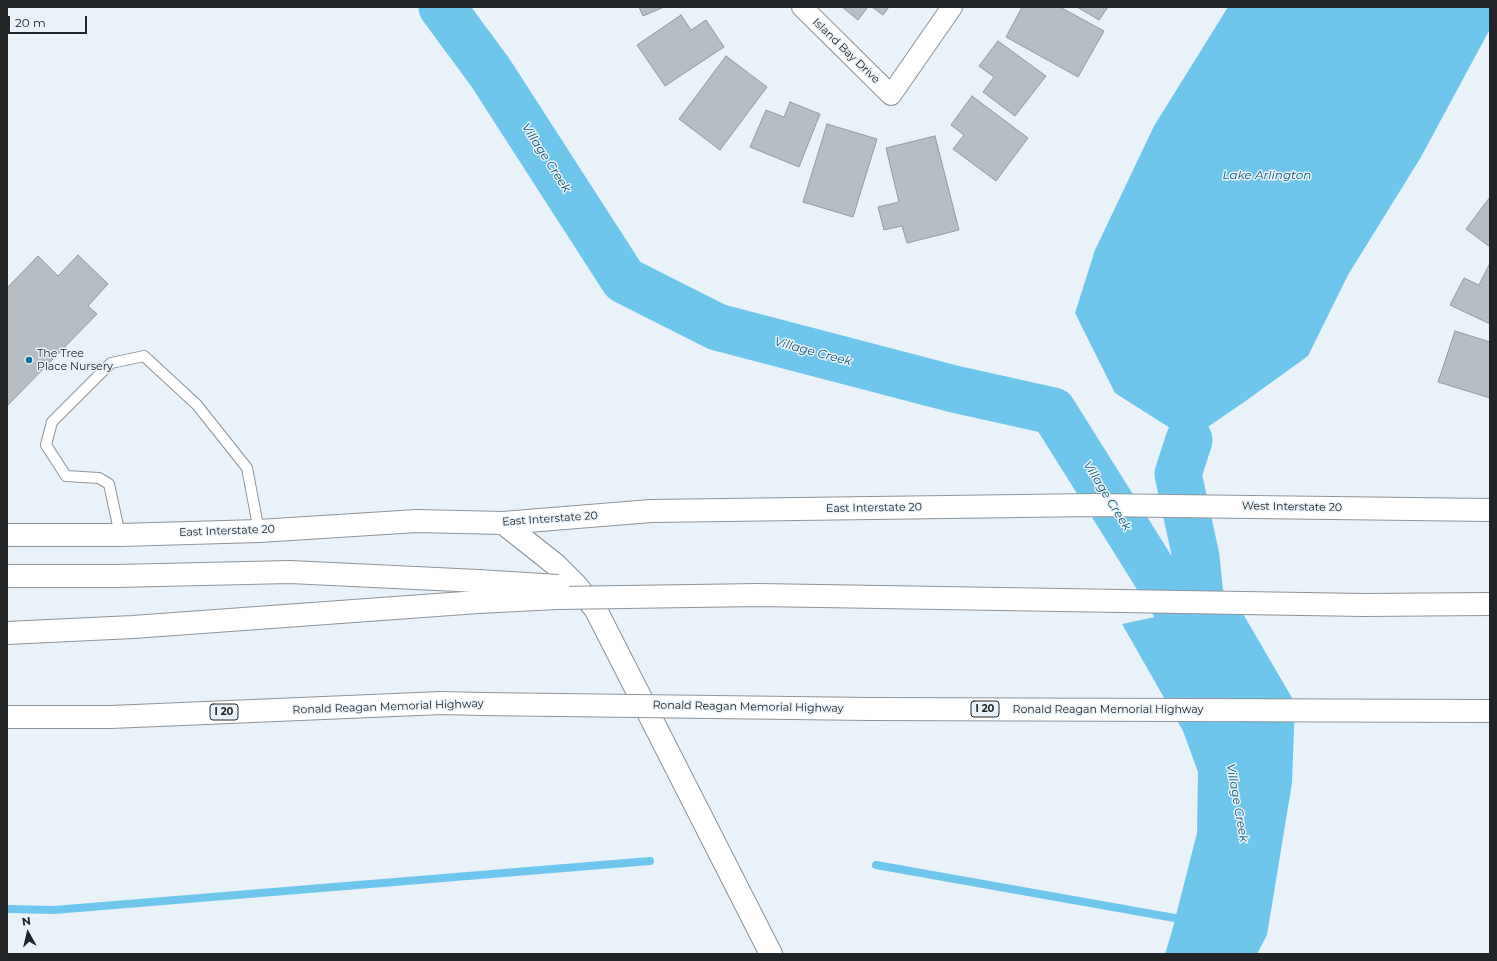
<!DOCTYPE html>
<html>
<head>
<meta charset="utf-8">
<style>
  body { margin:0 }
  #map { position:relative; width:1497px; height:961px; overflow:hidden; background:#e9f2f8; font-family:Montserrat,sans-serif }
  canvas { display:block }
  .frame { position:absolute; inset:0; border:8px solid #222527; pointer-events:none }
  .north { position:absolute; left:8px; top:913px; width:40px; height:40px; -webkit-text-stroke:3px #e9f2f8; paint-order:stroke; rotate:352deg; font-size:11px; font-weight:700; line-height:16px; text-align:center; color:#222527 }
  .north::after { content:''; display:block; margin:auto; width:14px; height:18px; background:#222527; clip-path:polygon(50% 0,100% 100%,50% 72%,0 100%) }
  .scale { position:absolute; left:8px; top:16px; width:79px; height:18px; box-sizing:border-box; border:2px solid #222527; border-top:0; padding-left:5px; font-size:12px; line-height:14px; white-space:nowrap; color:#222527; -webkit-text-stroke:3px #e9f2f8; paint-order:stroke }
</style>
</head>
<body>
<div id="map">
<canvas width="1497" height="961"></canvas>
<div class="frame"></div>
<div class="north">N</div>
<div class="scale">20 m</div>
</div>
<script>
const g = document.querySelector('canvas').getContext('2d');
g.lineJoin = 'round';
function fill(path, color) { g.fillStyle = color; g.fill(path, 'evenodd'); }
const shape = rows => new Path2D(rows.map(r => 'M' + r).join(''));
function stroke(path, color, width, dash) { g.strokeStyle = color; g.lineWidth = width; g.lineCap = dash ? 'butt' : 'round'; g.setLineDash(dash || []); g.stroke(path); }
function label(font, color, halo, rows, align = 'center') {
  g.font = font + ' Montserrat,sans-serif'; g.lineWidth = 3; g.setLineDash([]); g.textBaseline = 'middle'; g.strokeStyle = halo; g.fillStyle = color; for (const [text, x, y, turn = 0] of rows) {
    g.save(); g.translate(x, y); g.rotate((+turn || 0) * Math.PI / 180); g.textAlign = isNaN(turn) ? turn : align; if (halo) g.strokeText(text, 0, 0); g.fillText(text, 0, 0); g.restore();
  }
}
const water = shape([
  [1228,7,1490,7,1490,29,1421,157,1348,275,1308,356,1247,400,1189,440,1115,393,1075,313,1095,250,1154,126],
  [1235,600,1295,703,1292,783,1267,935,1257,954,1165,954,1172,931,1197,833,1198,772,1183,731,1122,624]
]);
const stream = shape([
  [876,865,1186,920],
  [7,909,54,910,650,861]
]);
const river = shape([
  [442,7,490,72,624,280,717,327,954,389,1053,411,1179,612,1201,644],
  [1189,440,1178,474,1196,557,1205,645]
]);
const building = shape([
  [639,7,664,7,643,16,639,7],
  [842,7,868,7,858,20,842,7],
  [872,7,889,7,883,15,872,7],
  [1022,7,1060,7,1104,31,1078,77,1006,37,1022,7],
  [1077,7,1108,7,1099,20,1077,7],
  [681,15,691,30,706,20,724,47,665,86,637,45,681,15],
  [998,41,1046,76,1015,116,983,92,994,77,979,66,998,41],
  [726,56,767,87,720,150,679,119,726,56],
  [972,96,1028,138,996,181,953,149,964,135,951,125,972,96],
  [790,102,820,114,799,167,750,147,766,110,784,117,790,102],
  [827,124,877,139,853,217,803,202,827,124],
  [935,136,959,230,907,243,902,226,884,230,878,207,899,202,886,148,935,136],
  [1490,197,1490,247,1466,229,1490,197],
  [78,255,108,284,88,306,97,314,7,406,7,288,38,256,58,276,78,255],
  [1489,265,1490,265,1490,324,1450,305,1464,278,1479,285,1489,265],
  [1455,331,1490,342,1490,398,1438,382,1455,331]
]);
const lane = shape([
  [120,535,109,484,99,478,66,476,46,445,52,422,111,363,144,356,197,405,247,468,259,531]
]);
const street = shape([
  [802,7,891,95,952,7]
]);
const secondary = shape([
  [503,523,556,565,576,585,596,610,771,954],
  [7,535,120,535,259,531,417,521,503,523,651,511,1094,505,1490,510]
]);
const highway = shape([
  [7,576,116,576,290,572,478,581],
  [7,633,133,627,478,602],
  [7,717,111,717,442,703,481,704]
]);
const highwayBridge = shape([
  [478,581,558,586],
  [478,602,557,598,759,595,1364,605,1490,604],
  [481,704,869,709,1490,711]
]);
const markers = [
  [29,360,4,"#0d719e"]
];
const shields = [
  [985,709,28],
  [224,712,28]
];
const shieldNames = [
  ["I 20",985,709],
  ["I 20",224,712]
];
const streetNames = [
  ["Island Bay Drive",846,51,44],
  ["West Interstate 20",1292,507,1],
  ["East Interstate 20",874,508,-1],
  ["East Interstate 20",550,519,-4],
  ["East Interstate 20",227,531,-2],
  ["Ronald Reagan Memorial Highway",388,707,-2],
  ["Ronald Reagan Memorial Highway",748,707,1],
  ["Ronald Reagan Memorial Highway",1108,710]
];
const poiNames = [
  ["The Tree",37,354],
  ["Place Nursery",37,367]
];
const waterNames = [
  ["Village Creek",546,158,57],
  ["Lake Arlington",1267,175],
  ["Village Creek",813,352,15],
  ["Village Creek",1107,496,58],
  ["Village Creek",1237,803,80]
];
fill(water, '#6fc6ec');
stroke(stream, '#6fc6ec', 8);
stroke(river, '#6fc6ec', 47);
fill(building, '#b5bdc3');
stroke(building, '#939ba1', 1);
stroke(lane, '#8c9399', 12);
stroke(street, '#8c9399', 22);
stroke(secondary, '#8c9399', 24);
stroke(highway, '#8c9399', 24);
stroke(lane, '#fff', 10);
stroke(street, '#fff', 20);
stroke(secondary, '#fff', 22);
stroke(highway, '#fff', 22);
stroke(highwayBridge, '#8c9399', 24, []);
stroke(highwayBridge, '#fff', 22);
for (const [x, y, r, color] of markers) { const dot = new Path2D(); dot.arc(x, y, r, 0, 2 * Math.PI); g.fillStyle = color; g.fill(dot); stroke(dot, '#e9f2f8', 1.5); }
for (const [x, y, w] of shields) { const box = new Path2D(); box.roundRect(x - w / 2, y - 8, w, 16, 3); g.fillStyle = '#e9f2f8'; g.fill(box); stroke(box, '#222527', 1); }
label('bold 10px', '#222527', null, shieldNames);
label('11px', '#222527', '#e9f2f8', streetNames);
label('11px', '#222527', '#e9f2f8', poiNames, 'left');
label('italic 12px', '#0e5670', '#e9f2f8', waterNames);
</script>
</body>
</html>
